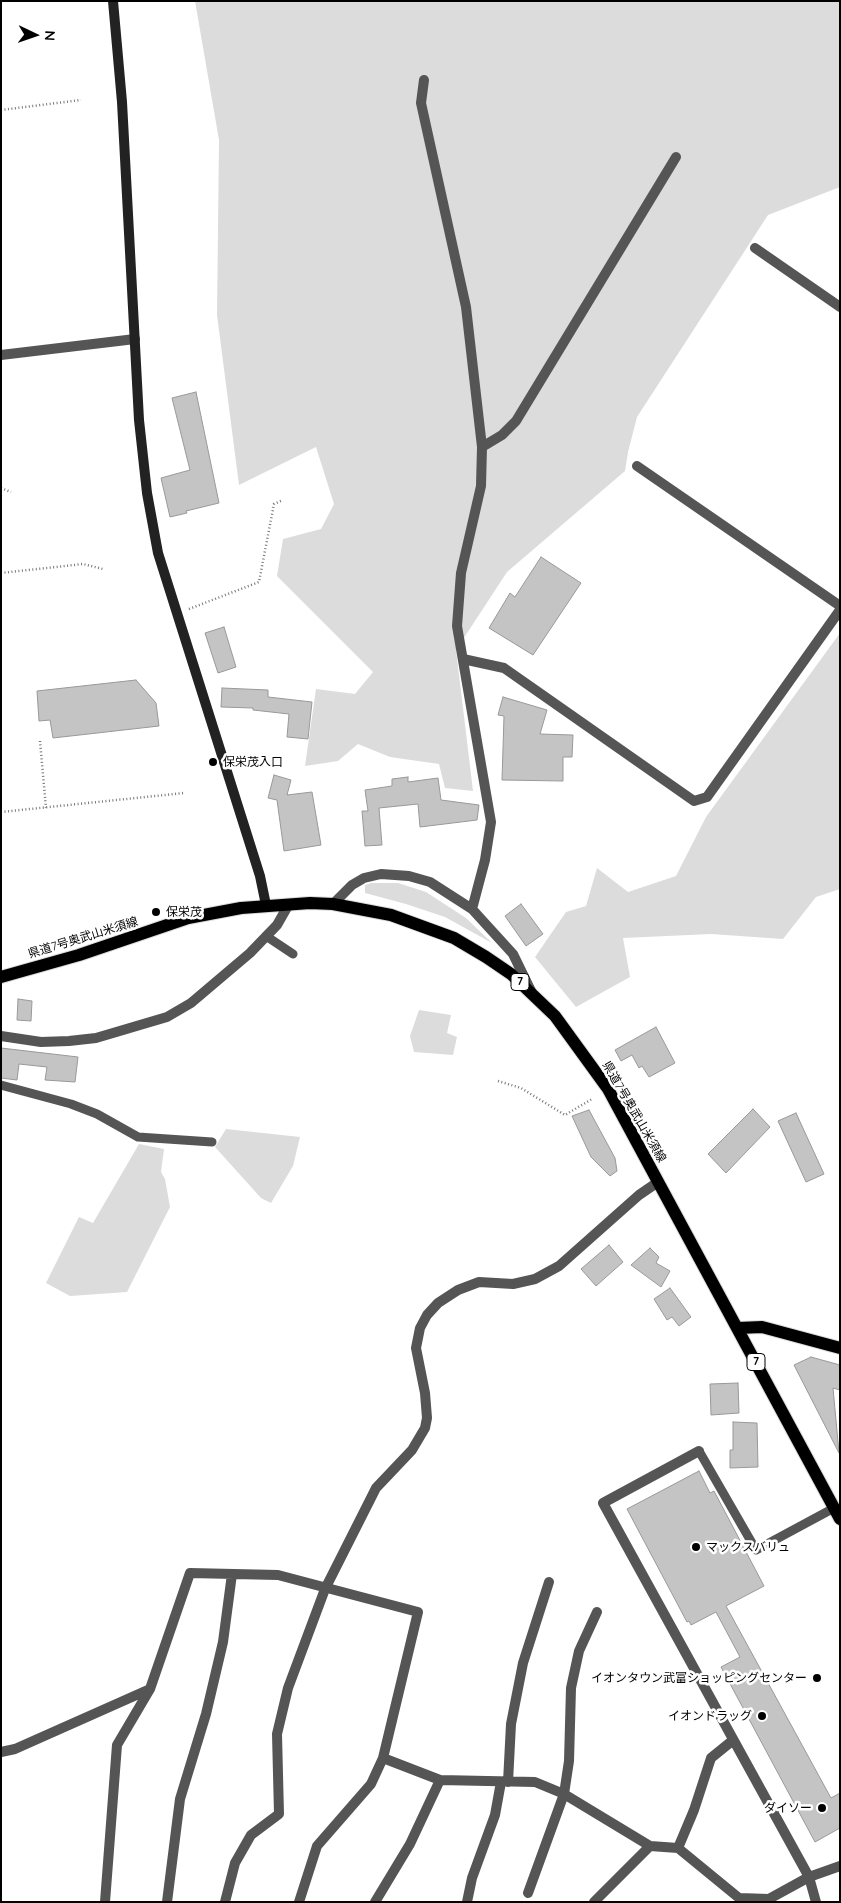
<!DOCTYPE html>
<html>
<head>
<meta charset="utf-8">
<style>
  body { margin:0 }
  #map { position:relative; width:841px; height:1903px; overflow:hidden; background:#fff; font-family:Quicksand,sans-serif }
  canvas { display:block }
  .frame { position:absolute; inset:0; border:2px solid #000; pointer-events:none }
  .north { position:absolute; left:10px; top:10px; width:50px; height:50px; -webkit-text-stroke:4px #fff; paint-order:stroke; rotate:93deg; font-size:14px; font-weight:700; line-height:20px; text-align:center; color:#000 }
  .north::after { content:''; display:block; margin:auto; width:18px; height:22px; background:#000; clip-path:polygon(50% 0,100% 100%,50% 72%,0 100%) }
</style>
</head>
<body>
<div id="map">
<canvas width="841" height="1903"></canvas>
<div class="frame"></div>
<div class="north">N</div>
</div>
<script>
const g = document.querySelector('canvas').getContext('2d');
g.lineJoin = 'round';
function fill(path, color) { g.fillStyle = color; g.fill(path, 'evenodd'); }
const shape = rows => new Path2D(rows.map(r => 'M' + r).join(''));
function stroke(path, color, width, dash) { g.strokeStyle = color; g.lineWidth = width; g.lineCap = dash ? 'butt' : 'round'; g.setLineDash(dash || []); g.stroke(path); }
function label(font, color, halo, rows, align = 'center') {
  g.font = font + ' Quicksand,"Noto Sans JP",sans-serif'; g.lineWidth = 5; g.setLineDash([]); g.textBaseline = 'middle'; g.strokeStyle = halo; g.fillStyle = color; for (const [text, x, y, turn = 0] of rows) {
    g.save(); g.translate(x, y); g.rotate((+turn || 0) * Math.PI / 180); g.textAlign = isNaN(turn) ? turn : align; if (halo) g.strokeText(text, 0, 0); g.fillText(text, 0, 0); g.restore();
  }
}
const green = shape([
  [195,1,840,1,840,187,768,215,637,417,628,452,625,471,507,572,456,650,473,791,445,788,439,764,390,757,358,744,338,761,305,766,316,689,355,694,373,672,277,576,283,539,321,529,334,504,316,447,239,485,217,315,219,140],
  [840,633,840,889,816,897,783,939,711,934,623,938,630,977,576,1007,535,957,566,912,586,906,597,868,628,892,676,876,706,817],
  [371,883,398,883,426,892,466,918,492,943,445,917,406,904,365,893,365,885],
  [419,1010,451,1015,447,1033,457,1037,453,1055,414,1052,410,1036],
  [226,1129,300,1137,293,1166,271,1203,261,1198,215,1147],
  [139,1144,164,1149,161,1172,165,1179,170,1207,127,1292,70,1296,46,1283,79,1217,93,1223]
]);
const building = shape([
  [196,392,219,503,186,511,187,513,170,517,161,478,190,470,172,398,196,392],
  [541,557,581,583,533,655,489,628,510,593,515,597,541,557],
  [224,627,236,667,218,673,205,633,224,627],
  [136,680,156,703,159,726,53,738,50,720,39,721,37,691,136,680],
  [222,688,268,690,268,697,312,702,308,739,287,737,289,714,253,710,253,708,221,707,222,688],
  [503,697,547,710,540,734,573,735,572,757,563,757,563,781,502,780,504,716,498,715,503,697],
  [274,775,291,780,287,795,312,792,321,845,284,851,277,800,268,798,274,775],
  [408,777,408,782,438,778,441,800,479,805,477,820,420,827,418,804,379,808,382,845,365,846,362,811,368,811,365,790,392,786,392,779,408,777],
  [521,904,543,934,526,946,505,916,521,904],
  [18,999,32,1001,31,1021,17,1020,18,999],
  [656,1027,675,1063,649,1077,642,1066,639,1068,632,1055,621,1061,615,1050,656,1027],
  [1,1048,78,1057,75,1082,45,1080,47,1067,19,1064,17,1080,1,1078,1,1048],
  [753,1109,770,1127,726,1173,708,1154,753,1109],
  [589,1110,615,1158,617,1171,610,1176,591,1157,572,1116,589,1110],
  [796,1113,824,1174,806,1182,778,1121,796,1113],
  [609,1245,623,1262,596,1286,581,1269,609,1245],
  [650,1248,659,1257,656,1263,670,1271,661,1287,631,1265,650,1248],
  [670,1288,691,1317,679,1326,672,1317,667,1320,654,1299,670,1288],
  [811,1357,840,1365,840,1390,833,1388,839,1453,794,1365,811,1357],
  [738,1383,739,1413,711,1415,710,1384,738,1383],
  [733,1422,757,1423,758,1467,730,1468,730,1450,733,1450,733,1422],
  [699,1471,710,1493,714,1491,764,1586,726,1606,831,1798,840,1793,840,1828,815,1842,721,1667,740,1657,716,1612,691,1625,689,1621,687,1622,627,1509,699,1471]
]);
const path = shape([
  [1,110,81,100],
  [1,488,11,492],
  [1,573,83,564,103,569],
  [189,609,259,582,274,504,283,500],
  [40,741,46,808],
  [1,812,184,793],
  [498,1081,521,1088,565,1115,592,1099]
]);
const lane = shape([
  [266,936,293,954],
  [1,1085,71,1104,97,1114,138,1137,212,1142],
  [699,1451,756,1550,834,1508]
]);
const street = shape([
  [424,80,421,103,466,307,482,447,481,486,461,573,457,626,491,822,485,860,472,909],
  [755,248,840,307],
  [1,355,135,339],
  [482,447,502,435,516,421,676,157],
  [637,466,840,606],
  [463,659,504,668,694,801,707,797,840,610],
  [333,904,352,885,364,878,381,874,409,876,430,882,472,909,513,954,531,991],
  [1,1036,41,1042,69,1041,96,1038,167,1017,191,1003,250,953,277,925,289,904],
  [699,1451,603,1503,809,1877,816,1902],
  [1,1752,15,1749,150,1689],
  [383,1758,440,1780,535,1782,564,1794,650,1846,678,1848,739,1898,769,1899,809,1877,840,1866],
  [508,1782,511,1724,523,1663,549,1582],
  [678,1848,694,1810,711,1758,732,1741],
  [528,1893,564,1794,569,1761,571,1688,579,1651,597,1612],
  [105,1902,117,1745,150,1689,190,1573,278,1575,418,1612,383,1758,371,1784,317,1846,299,1902],
  [167,1902,180,1799,206,1714,223,1642,232,1574],
  [225,1902,235,1863,251,1835,279,1814,277,1734,288,1688,325,1589,376,1488,412,1450,425,1428,427,1418,425,1393,416,1348,420,1328,427,1315,438,1303,458,1290,479,1282,513,1284,535,1279,559,1266,639,1195,658,1182],
  [375,1902,410,1844,440,1780],
  [467,1902,472,1878,495,1815,501,1782],
  [594,1902,650,1846]
]);
const secondary = shape([
  [113,1,122,102,139,420,147,493,158,553,260,876,266,905]
]);
const primary = shape([
  [1,977,79,955,188,918,241,908,310,903,333,904,391,915,454,938,486,957,511,974,555,1016,608,1089,840,1519],
  [738,1328,762,1327,840,1348]
]);
const markers = [
  [213,762,5,"#000"],
  [156,912,5,"#000"],
  [696,1547,5,"#000"],
  [817,1678,5,"#000"],
  [762,1716,5,"#000"],
  [822,1808,5,"#000"]
];
const shields = [
  [520,982,18],
  [756,1362,18]
];
const shieldNames = [
  ["7",520,982],
  ["7",756,1362]
];
const poiNames = [
  ["保栄茂入口",223,762],
  ["保栄茂",166,912],
  ["マックスバリュ",706,1547],
  ["イオンタウン武富ショッピングセンター",807,1678,"right"],
  ["イオンドラッグ",752,1716,"right"],
  ["ダイソー",812,1808,"right"]
];
const streetNames = [
  ["県道7号奥武山米須線",83,938,-17],
  ["県道7号奥武山米須線",634,1112,60]
];
fill(green, '#dcdcdc');
fill(building, '#c4c4c4');
stroke(building, '#999', 1);
stroke(primary, '#dbdbdb', 14);
stroke(path, '#777', 2.5, [1, 2.5]);
stroke(lane, '#555', 9);
stroke(street, '#555', 10);
stroke(secondary, '#222', 10);
stroke(primary, '#000', 12);
for (const [x, y, r, color] of markers) { const dot = new Path2D(); dot.arc(x, y, r, 0, 2 * Math.PI); g.fillStyle = color; g.fill(dot); stroke(dot, '#fff', 2); }
for (const [x, y, w] of shields) { const box = new Path2D(); box.roundRect(x - w / 2, y - 8.5, w, 17, 4); g.fillStyle = '#fff'; g.fill(box); stroke(box, '#000', 1); }
label('bold 11px', '#000', null, shieldNames);
label('12px', '#000', '#fff', poiNames, 'left');
label('12px', '#000', '#fff', streetNames);
</script>
</body>
</html>
